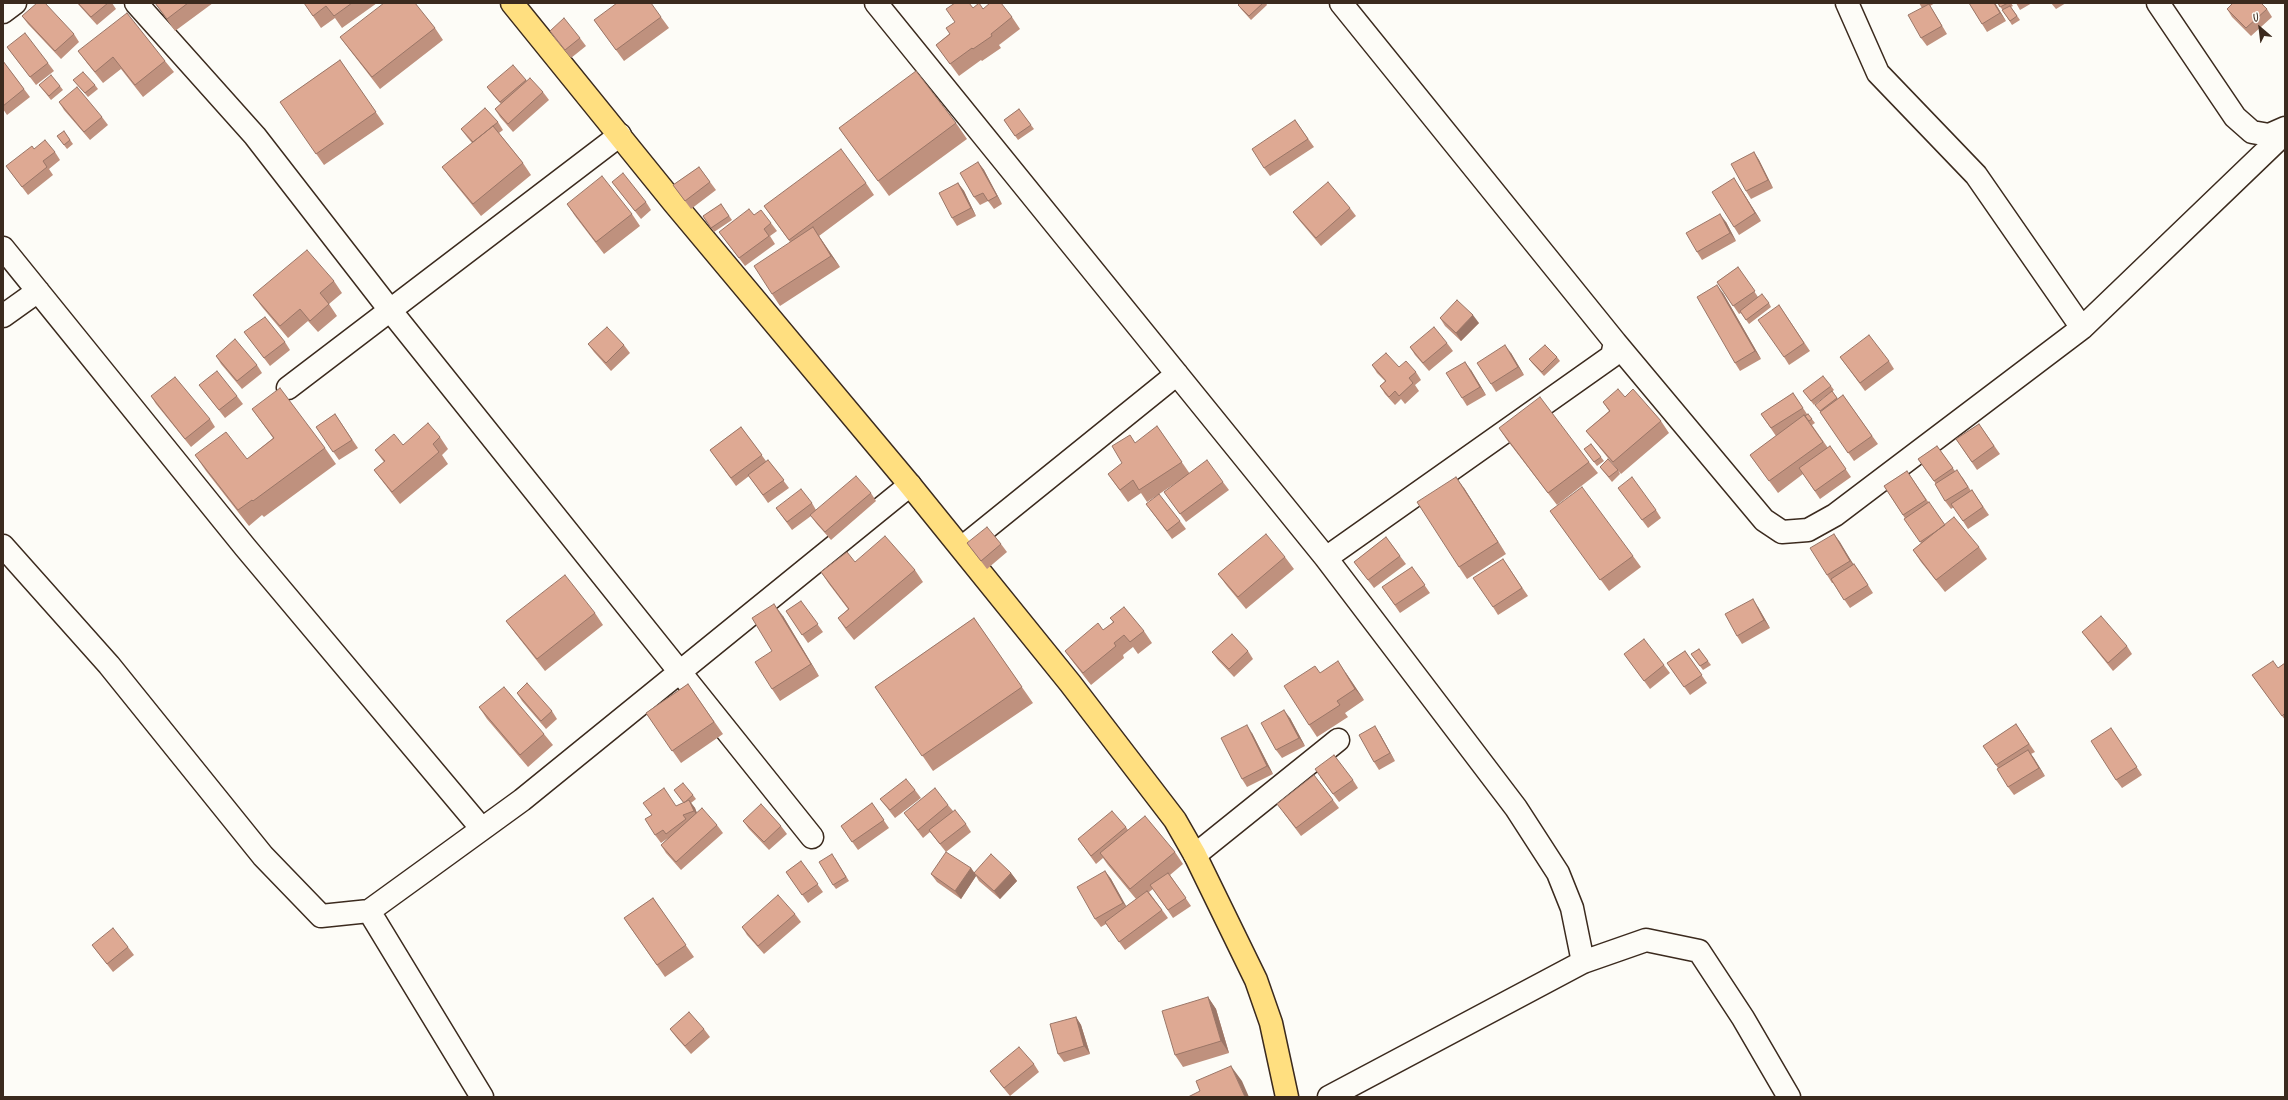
<!DOCTYPE html>
<html>
<head>
<meta charset="utf-8">
<style>
  body { margin:0 }
  #map { position:relative; width:2288px; height:1100px; overflow:hidden; background:#fdfcf7; font-family:Caveat,sans-serif }
  canvas { display:block }
  .frame { position:absolute; inset:0; border:4px solid #3b2a1e; pointer-events:none }
  .north { position:absolute; left:2240px; top:8px; width:40px; height:40px; -webkit-text-stroke:3px #fdfcf7; paint-order:stroke; rotate:332deg; font-size:11px; font-weight:700; line-height:16px; text-align:center; color:#3b2a1e }
  .north::after { content:''; display:block; margin:auto; width:14px; height:18px; background:#3b2a1e; clip-path:polygon(50% 0,100% 100%,50% 72%,0 100%) }
</style>
</head>
<body>
<div id="map">
<canvas width="2288" height="1100"></canvas>
<div class="frame"></div>
<div class="north">U</div>
</div>
<script>
const g = document.querySelector('canvas').getContext('2d');
g.lineJoin = 'round';
const shape = rows => new Path2D(rows.map(r => 'M' + r).join(''));
function stroke(path, color, width, dash) { g.strokeStyle = color; g.lineWidth = width; g.lineCap = dash ? 'butt' : 'round'; g.setLineDash(dash || []); g.stroke(path); }
function fill(path, color) { g.fillStyle = color; g.fill(path, 'evenodd'); }
const minor = shape([
  [136,3,255,136,390,310,812,837],
  [876,3,1326,558,1516,808,1558,873,1572,908,1583,962],
  [1847,3,1878,73,1976,175,2082,328],
  [2158,3,2235,117,2252,132,2269,135,2285,128],
  [3,12,15,3],
  [3,248,245,547,482,829],
  [3,316,38,291],
  [1615,342,1764,520,1782,532,1808,530,1835,515,2082,328,2285,133],
  [288,388,620,135],
  [3,546,109,665,263,856,321,916,369,911,427,869,522,800,910,485],
  [964,546,1177,374],
  [1326,558,1612,356,1615,342,1341,3],
  [1195,855,1338,740],
  [369,911,482,1097],
  [1329,1097,1583,962,1646,940,1699,951,1743,1018,1789,1097]
]);
const highway = shape([
  [512,3,674,203,910,485,1070,683,1175,820,1195,855,1256,980,1271,1023,1287,1097]
]);
const wall = shape([
  [77,3,112,3,116,9,97,25],
  [155,3,213,3,175,31],
  [304,3,377,3,342,28,335,18,321,28],
  [1240,3,1266,3,1267,5,1251,20,1241,9,1238,5],
  [1919,3,1935,3,1930,6,1934,12,1947,34,1927,46,1921,38,1922,8],
  [1969,3,1995,3,2006,21,1987,32],
  [1998,3,2011,3,2013,6,2011,7,2020,20,2012,25],
  [2016,3,2032,3,2020,10],
  [2051,3,2066,3,2056,9],
  [973,8,983,8,1012,17,1020,29,999,45,1001,48,982,61,981,60,959,76,936,45,949,34],
  [2227,9,2267,9,2272,17,2251,36,2232,17],
  [22,16,74,34,79,42,61,59,28,24],
  [661,17,669,28,624,61,594,20],
  [435,28,443,40,380,89,349,49,340,37],
  [550,31,580,38,586,46,571,58,555,39],
  [7,47,48,63,54,71,36,85],
  [78,51,165,61,174,72,143,97,121,69,103,83,87,63],
  [340,60,384,124,324,165,280,102],
  [3,61,30,97,7,115,3,109],
  [73,80,95,85,98,89,88,97],
  [526,80,543,92,549,100,513,132,500,117,495,109,501,104,493,95,487,87],
  [39,85,60,86,63,90,51,100],
  [59,102,102,117,108,125,90,140,64,110],
  [1019,109,1034,129,1018,140,1004,120],
  [1295,120,1314,147,1270,176,1264,168],
  [498,122,503,130,499,133,523,163,531,175,481,216,451,179,442,167,472,143,467,137,461,129],
  [956,123,967,139,889,196,839,128],
  [64,131,73,144,67,149,57,136],
  [34,149,55,152,60,160,49,169,53,175,28,195,6,166],
  [1754,152,1759,160,1773,188,1751,199,1746,191],
  [978,162,984,170,1002,204,994,209,988,201,980,205,974,197],
  [699,167,716,190,691,209,673,185],
  [612,182,646,202,651,210,641,219],
  [866,183,874,195,819,236,840,267,780,306,772,294,790,242,764,206],
  [958,183,964,191,976,216,957,226,952,218],
  [1739,186,1761,221,1739,235,1734,227],
  [567,204,632,214,640,226,604,254,575,216],
  [721,204,732,220,714,232,703,216],
  [1350,208,1356,216,1321,246,1299,220,1293,212],
  [754,215,771,223,777,231,770,236,775,244,745,266,719,232],
  [1726,222,1736,241,1702,260,1697,252],
  [1738,267,1758,297,1769,303,1771,307,1749,324,1741,313,1739,314,1717,282],
  [334,281,342,293,329,304,337,316,318,332,308,321,288,338,262,307,253,295],
  [1723,293,1761,359,1740,371,1735,363],
  [1779,305,1810,351,1789,365,1784,357],
  [1440,318,1479,323,1461,341,1445,326],
  [244,332,285,342,290,350,270,366],
  [1447,343,1453,351,1429,371,1415,355,1410,347],
  [588,344,624,345,630,353,611,371,594,352],
  [1511,353,1524,375,1496,392,1491,384],
  [216,356,257,365,262,373,242,389,221,364],
  [1557,357,1560,361,1544,376,1532,363,1529,359],
  [1840,357,1889,361,1894,369,1865,391],
  [1372,365,1399,367,1416,372,1421,380,1415,385,1419,391,1405,404,1401,399,1395,405,1385,394,1380,386,1385,381,1377,373],
  [1471,370,1486,395,1467,406,1462,398],
  [199,385,237,396,243,404,225,418],
  [1831,386,1834,390,1814,405,1803,391],
  [1832,391,1838,399,1843,395,1878,444,1854,461,1820,412],
  [1793,393,1807,414,1808,414,1815,423,1812,425,1828,448,1830,446,1851,477,1820,499,1803,474,1778,493,1750,455,1776,436,1761,414],
  [151,396,210,419,215,427,191,447,156,404],
  [1625,397,1661,421,1669,433,1621,474,1595,442,1586,431,1609,411,1603,402],
  [252,409,325,448,336,464,264,517,262,515,249,526,206,471,195,455,247,459,273,438],
  [335,414,358,448,339,460,316,427],
  [1979,424,2000,454,1977,470,1956,439],
  [1157,426,1190,474,1223,482,1229,490,1186,522,1164,492,1179,481,1147,502,1141,493,1128,502,1108,474,1122,463,1136,443],
  [741,427,766,461,768,460,789,488,768,503,749,476,736,486,710,450],
  [1499,428,1589,462,1598,473,1557,505,1507,440],
  [440,437,448,449,442,455,448,464,400,504,383,482,374,470,384,462,375,450],
  [1591,444,1604,461,1597,466,1584,449],
  [1937,446,1955,471,1963,478,1971,491,1972,490,1989,515,1968,529,1954,507,1951,509,1945,501,1936,484,1918,459],
  [1600,467,1618,470,1620,474,1612,482],
  [1907,471,1929,503,1945,525,1979,547,1987,559,1945,592,1921,562,1913,550,1921,543,1884,486],
  [1464,488,1506,554,1467,579,1459,567],
  [1618,488,1656,510,1661,518,1648,528],
  [871,493,876,501,831,540,816,523,811,516,792,530,776,508,812,503,816,510],
  [1146,504,1180,521,1186,529,1172,539],
  [1550,511,1633,556,1641,567,1609,591],
  [1834,534,1854,565,1854,564,1860,572,1873,593,1850,608,1833,583,1832,583,1827,575],
  [1386,537,1406,564,1374,588,1354,562],
  [967,543,1001,544,1007,552,987,569],
  [1285,557,1294,569,1246,609,1227,586,1218,574],
  [1503,559,1528,596,1498,615,1493,607],
  [855,562,915,570,923,582,854,640,846,630,838,618,848,609,829,584,821,572],
  [1412,567,1430,593,1400,613,1382,587],
  [801,601,823,632,808,643,786,611],
  [1758,607,1770,628,1742,644,1737,636],
  [595,613,603,625,545,671,515,633,506,621],
  [783,616,819,676,780,701,772,689,772,651],
  [974,618,1033,703,933,771,875,687],
  [1110,618,1144,631,1152,643,1138,654,1133,647,1123,655,1124,658,1091,685,1073,662,1065,651,1103,630,1113,622],
  [2082,632,2127,646,2132,654,2113,671,2088,640],
  [1699,649,1711,665,1703,670,1691,654],
  [1248,651,1253,659,1234,677,1218,660,1212,652],
  [1685,651,1707,683,1690,695,1667,663],
  [1624,654,1664,665,1670,673,1650,689],
  [2285,663,2285,720,2252,675,2278,668],
  [1320,673,1346,673,1364,700,1345,713,1348,717,1317,737,1309,725],
  [688,684,723,734,681,763,646,713],
  [517,693,552,711,557,719,546,729,522,701],
  [479,707,544,734,553,745,528,767,487,719],
  [1290,718,1305,746,1282,758,1276,750],
  [2016,724,2035,752,2031,754,2045,776,2014,795,2008,787,1998,768,1983,746],
  [2111,728,2142,775,2122,788,2116,780],
  [1252,733,1273,774,1247,787,1242,779],
  [1380,734,1395,761,1379,770,1374,762],
  [1320,777,1353,780,1358,788,1339,802],
  [674,790,693,795,696,799,691,803,695,808,697,813,717,825,723,833,681,870,666,853,661,845,668,838,661,843,655,835,676,806,684,803],
  [915,790,921,798,895,818,880,799],
  [1333,800,1339,808,1301,836,1283,812],
  [872,803,889,828,858,850,841,826],
  [948,805,953,811,966,824,971,832,946,852,930,832,923,838,910,821,904,813],
  [743,821,781,826,787,834,769,850,749,829],
  [1126,827,1128,830,1175,852,1183,864,1170,875,1191,906,1173,918,1153,889,1149,892,1168,918,1125,950,1106,924,1101,927,1095,919,1105,871,1111,879,1126,907,1136,899,1108,865,1103,858,1096,864,1078,839],
  [835,858,849,881,836,889,833,885],
  [801,861,823,892,808,903,786,872],
  [971,868,974,872,1011,873,1017,881,1000,899,979,881,976,876,961,899,937,882,931,874],
  [653,898,694,957,665,977,624,918],
  [795,914,801,922,764,954,747,935,742,927],
  [92,945,128,947,134,955,113,972],
  [1208,997,1216,1009,1229,1053,1183,1067,1175,1055],
  [1076,1017,1081,1025,1090,1054,1064,1062,1058,1054],
  [670,1029,704,1029,710,1037,691,1054,676,1037],
  [1034,1064,1039,1072,1010,1096,996,1079,990,1071]
]);
const shadedWall = shape([
  [1994,3,1995,3,2006,21,2000,13],
  [1754,152,1759,160,1773,188,1768,180],
  [978,162,984,170,1002,204,997,196],
  [1734,178,1739,186,1761,221,1755,213],
  [958,183,964,191,976,216,971,208],
  [1720,214,1726,222,1736,241,1730,233],
  [813,227,821,239,840,267,831,256],
  [1717,285,1723,293,1761,359,1755,351],
  [1473,315,1479,323,1461,341,1456,333],
  [1505,345,1511,353,1524,375,1518,367],
  [1465,362,1471,370,1486,395,1480,387],
  [1456,477,1464,488,1506,554,1498,542],
  [1834,534,1840,542,1856,569,1850,561],
  [1753,599,1758,607,1770,628,1764,620],
  [774,604,783,616,819,676,811,664],
  [1338,661,1364,700,1355,689],
  [1284,710,1290,718,1305,746,1299,738],
  [1247,725,1252,733,1273,774,1267,766],
  [1375,726,1380,734,1395,761,1390,753],
  [2028,750,2034,758,2045,776,2039,768],
  [689,800,695,808,699,819,694,811],
  [971,868,976,876,961,899,955,891],
  [1105,871,1111,879,1129,911,1123,903],
  [1011,873,1017,881,1000,899,994,891],
  [1208,997,1216,1009,1229,1053,1221,1041],
  [1076,1017,1081,1025,1090,1054,1084,1046],
  [1231,1066,1242,1081,1249,1097,1245,1097]
]);
const building = shape([
  [37,3,45,3,74,34,55,51,22,16,37,3],
  [78,3,108,3,91,17,78,3],
  [155,3,188,3,167,19,155,3],
  [304,3,352,3,334,16,326,6,313,16,304,3],
  [384,3,415,3,435,28,372,77,340,37,384,3],
  [617,3,651,3,661,17,616,50,594,20,617,3],
  [955,3,969,3,973,8,979,3,983,9,990,3,1001,3,1012,17,991,34,992,36,973,49,972,48,950,64,936,45,950,34,946,28,955,22,946,9,955,3],
  [1240,3,1263,3,1249,16,1238,5,1240,3],
  [1969,3,1994,3,2000,13,1982,24,1969,3],
  [1998,3,2008,3,2000,7,1998,3],
  [2233,3,2261,3,2267,9,2246,28,2227,9,2233,3],
  [1929,4,1942,26,1921,38,1908,15,1929,4],
  [2010,6,2017,16,2010,21,2002,10,2010,6],
  [127,13,165,61,135,85,113,57,95,72,78,51,127,13],
  [564,18,580,38,565,50,550,31,564,18],
  [25,33,48,63,30,77,7,47,25,33],
  [340,60,376,112,316,154,280,102,340,60],
  [3,61,24,89,3,106,3,61],
  [513,65,526,80,500,102,487,87,513,65],
  [916,71,956,123,878,181,839,128,916,71],
  [83,72,95,85,85,93,73,80,83,72],
  [51,75,60,86,49,96,39,85,51,75],
  [530,78,543,92,508,124,495,109,530,78],
  [77,87,102,117,84,132,59,102,77,87],
  [485,108,498,122,473,142,461,129,485,108],
  [1019,109,1031,125,1015,136,1004,120,1019,109],
  [1295,120,1308,139,1264,168,1252,149,1295,120],
  [493,126,523,163,473,204,442,167,493,126],
  [64,131,70,140,64,145,57,136,64,131],
  [45,140,55,152,43,161,47,167,22,187,6,166,32,146,34,149,45,140],
  [841,149,866,183,789,240,764,206,841,149],
  [1754,152,1768,180,1746,191,1731,164,1754,152],
  [978,162,997,196,988,201,983,193,974,197,960,173,978,162],
  [699,167,710,182,685,201,673,185,699,167],
  [623,173,646,202,635,211,612,182,623,173],
  [602,176,632,214,596,242,567,204,602,176],
  [1734,178,1755,213,1734,227,1712,192,1734,178],
  [1328,182,1350,208,1316,238,1293,212,1328,182],
  [958,183,971,208,952,218,939,193,958,183],
  [721,204,729,216,711,228,703,216,721,204],
  [749,209,754,215,761,210,771,223,764,229,769,236,739,258,719,232,749,209],
  [1720,214,1730,233,1697,252,1686,233,1720,214],
  [813,227,831,256,772,294,754,266,813,227],
  [307,250,334,281,320,293,329,304,310,321,300,309,280,326,253,295,307,250],
  [1738,267,1755,291,1733,306,1717,282,1738,267],
  [1717,285,1755,351,1735,363,1697,297,1717,285],
  [1762,294,1769,303,1746,320,1740,311,1762,294],
  [1457,300,1473,315,1456,333,1440,318,1457,300],
  [1779,305,1804,343,1784,357,1758,320,1779,305],
  [265,317,285,342,264,358,244,332,265,317],
  [607,327,624,345,606,363,588,344,607,327],
  [1434,327,1447,343,1423,363,1410,347,1434,327],
  [1869,335,1889,361,1860,383,1840,357,1869,335],
  [235,339,257,365,237,381,216,356,235,339],
  [1505,345,1518,367,1491,384,1477,363,1505,345],
  [1545,345,1557,357,1542,372,1529,359,1545,345],
  [1386,353,1399,367,1406,361,1416,372,1409,378,1413,383,1399,396,1395,391,1389,397,1380,386,1386,381,1372,365,1386,353],
  [1465,362,1480,387,1462,398,1446,373,1465,362],
  [217,371,237,396,219,410,199,385,217,371],
  [1823,376,1831,386,1811,401,1803,391,1823,376],
  [175,377,210,419,185,439,151,396,175,377],
  [280,388,325,448,253,501,252,500,238,510,195,455,226,432,247,459,274,438,252,409,280,388],
  [1618,389,1625,397,1633,389,1661,421,1613,462,1586,431,1610,411,1603,402,1618,389],
  [1832,391,1837,398,1820,411,1815,405,1832,391],
  [1793,393,1803,408,1771,428,1761,414,1793,393],
  [1843,395,1872,436,1848,453,1820,412,1843,395],
  [1540,397,1589,462,1548,493,1499,428,1540,397],
  [335,414,352,440,333,452,316,427,335,414],
  [1808,414,1812,419,1809,421,1805,416,1808,414],
  [1804,415,1823,442,1769,481,1750,455,1804,415],
  [428,423,440,437,433,444,439,452,392,492,374,470,385,461,375,450,394,434,403,445,428,423],
  [1979,424,1994,446,1972,462,1956,439,1979,424],
  [1157,426,1182,462,1139,490,1133,480,1120,490,1108,474,1122,463,1112,446,1130,435,1135,443,1157,426],
  [741,427,762,455,731,478,710,450,741,427],
  [1591,444,1601,457,1594,462,1584,449,1591,444],
  [1830,446,1846,469,1815,491,1799,468,1830,446],
  [1937,446,1953,468,1934,481,1918,459,1937,446],
  [1608,459,1618,470,1609,477,1600,467,1608,459],
  [768,460,784,480,763,495,748,475,768,460],
  [1207,460,1223,482,1180,514,1164,492,1207,460],
  [1957,470,1968,487,1945,501,1935,484,1957,470],
  [1907,471,1926,500,1903,515,1884,486,1907,471],
  [856,476,871,493,825,532,810,515,856,476],
  [1456,477,1498,542,1459,567,1417,502,1456,477],
  [1632,477,1656,510,1642,520,1618,488,1632,477],
  [1582,487,1633,556,1600,580,1550,511,1582,487],
  [801,489,812,503,787,522,776,508,801,489],
  [1972,490,1983,507,1963,521,1951,504,1972,490],
  [1159,494,1180,521,1167,531,1146,504,1159,494],
  [1929,502,1945,525,1935,532,1920,542,1904,519,1929,502],
  [1954,517,1979,547,1936,580,1913,550,1954,517],
  [987,527,1001,544,981,561,967,543,987,527],
  [1266,534,1285,557,1238,597,1218,574,1266,534],
  [1834,534,1850,561,1827,575,1810,548,1834,534],
  [885,536,915,570,846,628,838,618,849,609,821,572,847,552,855,562,885,536],
  [1386,537,1400,556,1368,580,1354,562,1386,537],
  [1503,559,1522,588,1493,607,1473,578,1503,559],
  [1854,564,1868,585,1844,600,1831,579,1854,564],
  [1412,567,1425,585,1395,605,1382,587,1412,567],
  [565,575,595,613,537,659,506,621,565,575],
  [1753,599,1764,620,1737,636,1725,614,1753,599],
  [801,601,818,624,802,635,786,611,801,601],
  [774,604,811,664,772,689,755,662,772,651,752,618,774,604],
  [1124,607,1144,631,1130,642,1124,635,1114,643,1116,646,1083,673,1065,651,1098,623,1103,630,1114,622,1110,618,1124,607],
  [2101,616,2127,646,2108,663,2082,632,2101,616],
  [974,618,1022,687,922,756,875,687,974,618],
  [1232,634,1248,651,1229,669,1212,652,1232,634],
  [1644,639,1664,665,1644,681,1624,654,1644,639],
  [1699,649,1708,661,1700,666,1691,654,1699,649],
  [1685,651,1702,675,1684,687,1667,663,1685,651],
  [1338,661,1355,689,1337,701,1340,705,1309,725,1284,686,1315,666,1320,673,1338,661],
  [2273,661,2278,668,2285,663,2285,713,2282,716,2252,675,2273,661],
  [527,683,552,711,541,721,517,693,527,683],
  [688,684,714,722,672,751,646,713,688,684],
  [504,687,544,734,520,755,479,707,504,687],
  [1284,710,1299,738,1276,750,1261,723,1284,710],
  [2016,724,2029,744,1996,765,1983,746,2016,724],
  [1247,725,1267,766,1242,779,1221,738,1247,725],
  [1375,726,1390,753,1374,762,1359,735,1375,726],
  [2111,728,2137,767,2116,780,2091,741,2111,728],
  [2028,750,2039,768,2008,787,1997,769,2028,750],
  [1334,755,1353,780,1333,794,1315,769,1334,755],
  [1314,775,1333,800,1296,828,1277,804,1314,775],
  [906,779,915,790,890,810,880,799,906,779],
  [683,783,693,795,684,803,674,790,683,783],
  [664,788,676,806,689,800,694,811,683,815,686,819,666,834,663,830,655,835,645,819,652,815,643,803,664,788],
  [935,788,948,805,918,830,904,813,935,788],
  [872,803,884,820,852,842,841,826,872,803],
  [761,804,781,826,764,842,743,821,761,804],
  [702,808,717,825,676,862,661,845,702,808],
  [955,810,966,824,940,844,929,830,955,810],
  [1112,811,1126,827,1091,856,1078,839,1112,811],
  [1145,816,1175,852,1130,889,1100,853,1145,816],
  [946,852,971,868,955,891,931,874,946,852],
  [832,854,846,877,833,885,819,862,832,854],
  [991,854,1011,873,994,891,974,873,991,854],
  [801,861,818,884,802,895,786,872,801,861],
  [1105,871,1123,903,1095,919,1077,887,1105,871],
  [1168,873,1186,898,1168,910,1150,885,1168,873],
  [1147,891,1162,910,1119,942,1105,922,1147,891],
  [778,895,795,914,758,946,742,927,778,895],
  [653,898,686,945,657,965,624,918,653,898],
  [113,928,128,947,107,964,92,945,113,928],
  [1208,997,1221,1041,1175,1055,1162,1011,1208,997],
  [689,1012,704,1029,685,1046,670,1029,689,1012],
  [1076,1017,1084,1046,1058,1054,1050,1024,1076,1017],
  [1019,1047,1034,1064,1004,1088,990,1071,1019,1047],
  [1231,1066,1245,1097,1188,1097,1200,1091,1196,1081,1231,1066]
]);
stroke(minor, '#3b2a1e', 25);
stroke(highway, '#3b2a1e', 25);
stroke(minor, '#fdfcf7', 22);
stroke(highway, '#ffdf80', 22);
fill(wall, '#bf917e');
fill(shadedWall, '#9b7667');
fill(building, '#dea993');
stroke(building, '#9b7667', 1);
</script>
</body>
</html>
